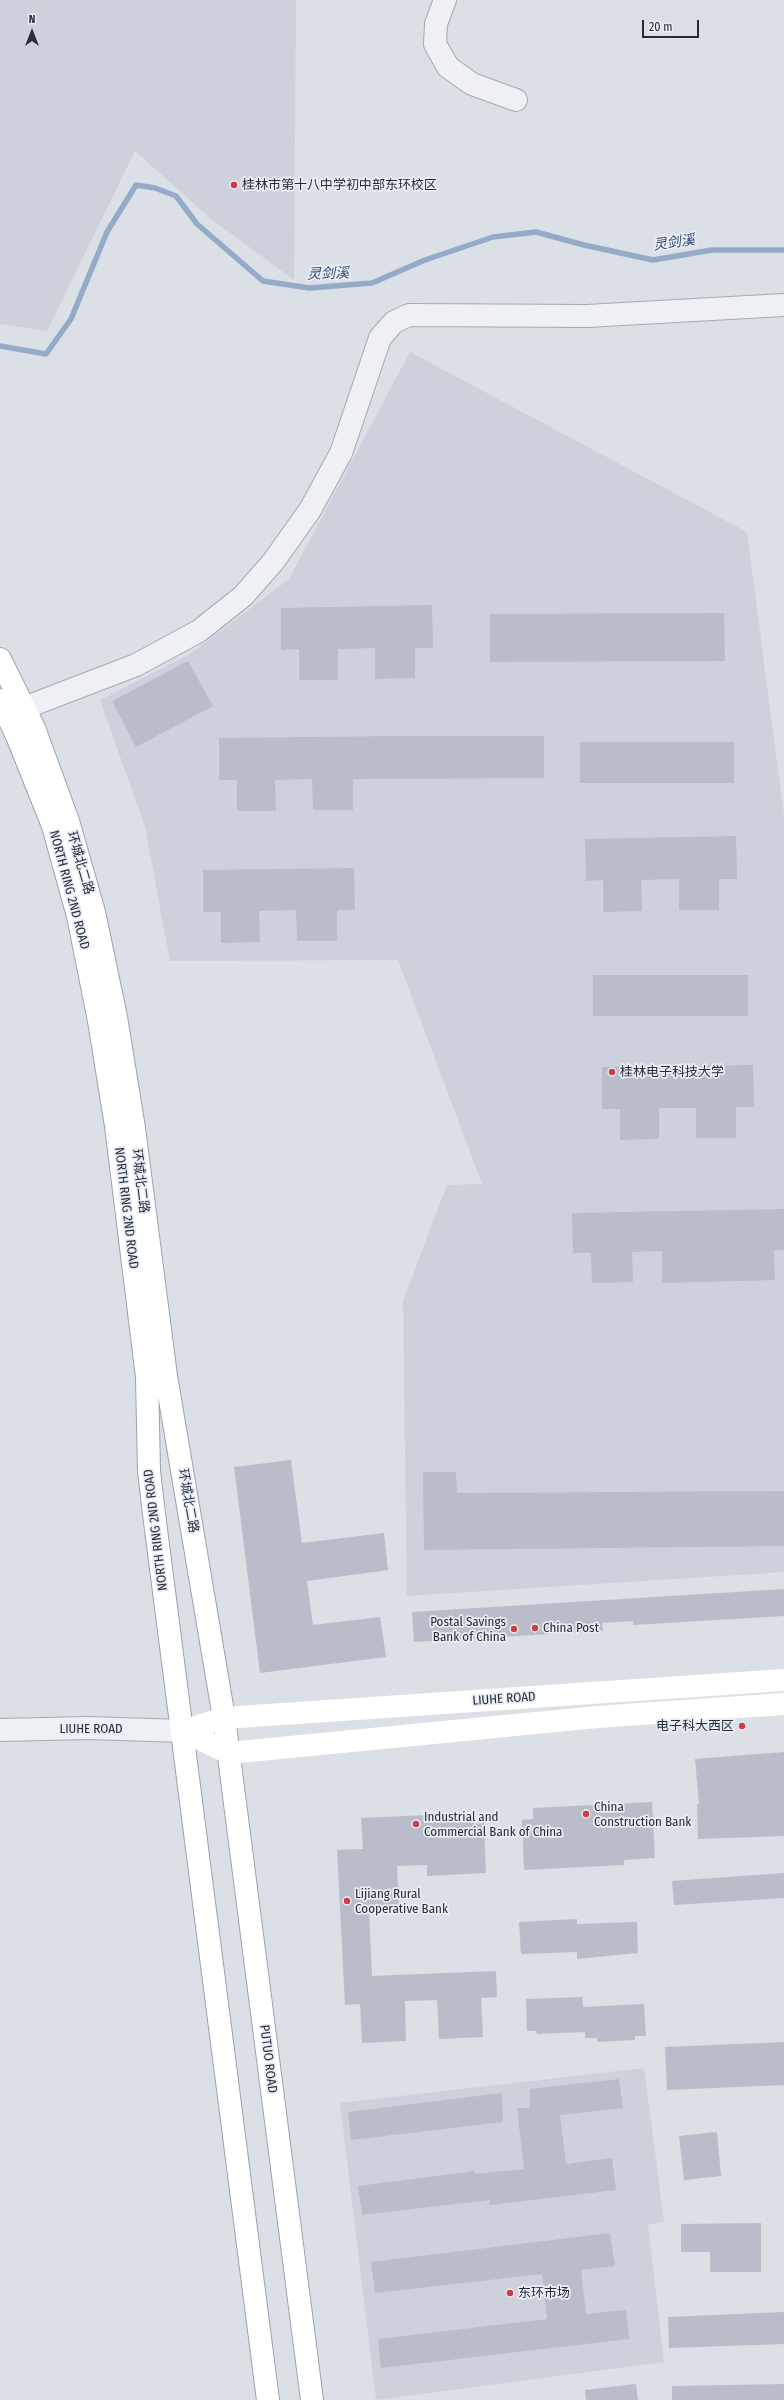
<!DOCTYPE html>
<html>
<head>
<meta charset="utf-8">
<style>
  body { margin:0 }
  #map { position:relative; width:784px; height:2400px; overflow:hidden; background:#dbdfe6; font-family:"Fira Sans Condensed",sans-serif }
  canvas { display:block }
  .north { position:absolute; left:12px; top:12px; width:40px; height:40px; -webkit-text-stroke:3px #eaeef4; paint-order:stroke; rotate:0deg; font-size:11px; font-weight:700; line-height:16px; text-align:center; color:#252c3c }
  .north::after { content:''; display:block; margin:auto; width:14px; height:18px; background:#252c3c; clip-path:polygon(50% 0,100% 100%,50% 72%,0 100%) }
  .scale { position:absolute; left:642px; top:20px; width:57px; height:18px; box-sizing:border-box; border:2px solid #252c3c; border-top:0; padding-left:5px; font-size:12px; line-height:14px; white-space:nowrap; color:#252c3c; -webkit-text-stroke:3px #eaeef4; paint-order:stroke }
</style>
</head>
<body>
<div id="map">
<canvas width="784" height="2400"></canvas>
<div class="north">N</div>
<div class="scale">20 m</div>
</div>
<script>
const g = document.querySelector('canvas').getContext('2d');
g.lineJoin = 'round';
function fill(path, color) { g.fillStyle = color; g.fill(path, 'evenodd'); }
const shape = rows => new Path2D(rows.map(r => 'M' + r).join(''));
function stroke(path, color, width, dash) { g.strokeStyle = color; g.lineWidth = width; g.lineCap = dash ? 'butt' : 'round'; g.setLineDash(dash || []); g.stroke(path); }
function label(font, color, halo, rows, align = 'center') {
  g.font = font + ' "Fira Sans Condensed","Noto Sans SC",sans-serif'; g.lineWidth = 3.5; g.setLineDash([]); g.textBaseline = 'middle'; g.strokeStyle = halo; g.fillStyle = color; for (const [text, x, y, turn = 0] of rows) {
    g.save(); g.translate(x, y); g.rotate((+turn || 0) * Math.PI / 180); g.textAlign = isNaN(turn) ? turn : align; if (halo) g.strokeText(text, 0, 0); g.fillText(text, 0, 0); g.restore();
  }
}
const built = shape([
  [0,0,296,0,294,280,211,219,135,151,47,331,0,324],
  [410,352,747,532,784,816,784,1572,407,1596,403,1301,447,1185,482,1184,398,960,170,961,145,827,100,700,190,654,289,579],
  [644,2068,664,2221,648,2225,664,2362,376,2400,340,2103]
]);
const stream = shape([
  [0,346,46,354,71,319,107,232,136,185,155,188,176,196,197,224,263,281,309,288,372,283,425,260,493,237,536,232,584,245,653,260,712,250,784,250]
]);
const building = shape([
  [432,605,433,648,415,648,415,678,375,679,375,648,338,649,338,680,299,680,299,649,281,650,281,608],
  [724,613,725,661,490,662,490,614],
  [188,661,213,706,136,747,112,701],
  [397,736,544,736,544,778,353,779,353,810,313,810,312,779,275,780,276,811,237,811,237,780,219,780,219,738],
  [580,742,734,742,734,783,580,783],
  [736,836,737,879,719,879,719,910,679,910,679,879,641,880,642,911,603,912,603,880,586,881,585,839],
  [354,868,355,910,337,910,337,941,297,941,296,910,259,911,260,942,221,943,221,912,203,912,203,870],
  [593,975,748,975,748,1016,593,1016],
  [753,1065,754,1107,736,1107,736,1138,696,1138,696,1108,659,1108,659,1139,620,1140,620,1109,602,1109,602,1067],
  [784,1209,784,1250,774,1250,775,1280,662,1283,662,1251,632,1252,633,1282,592,1283,591,1253,573,1253,572,1213],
  [291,1460,302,1543,384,1533,388,1570,307,1581,313,1625,380,1617,386,1657,260,1673,234,1467],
  [423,1472,456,1472,457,1493,784,1491,784,1546,424,1550],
  [784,1589,784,1616,633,1625,633,1621,602,1623,603,1631,414,1642,412,1612],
  [784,1752,784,1836,698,1839,697,1804,699,1804,695,1759],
  [652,1802,655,1858,624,1860,624,1865,524,1870,522,1820,533,1819,533,1808],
  [473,1813,474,1824,484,1823,486,1873,427,1876,427,1865,397,1866,399,1908,369,1909,372,1976,496,1971,497,1997,481,1998,483,2037,439,2039,437,2000,405,2001,406,2041,362,2043,360,2004,345,2005,337,1850,363,1849,361,1818],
  [784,1873,784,1898,674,1905,672,1881],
  [577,1919,577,1924,637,1922,638,1953,577,1959,577,1952,521,1954,519,1922],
  [582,1997,583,2007,644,2004,646,2036,635,2036,635,2040,597,2042,597,2038,585,2038,585,2032,537,2034,536,2031,527,2031,526,1999],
  [784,2042,784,2085,667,2090,665,2047],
  [619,2079,623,2108,560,2115,566,2164,612,2158,616,2190,490,2205,490,2200,362,2215,358,2186,475,2171,475,2174,524,2169,517,2108,530,2108,530,2089],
  [502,2093,503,2122,351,2140,348,2112],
  [717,2132,721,2176,684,2180,679,2136],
  [761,2223,761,2272,710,2272,710,2252,681,2252,681,2224],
  [610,2233,615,2266,581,2270,586,2314,626,2310,629,2339,381,2368,378,2339,547,2319,542,2274,375,2293,371,2262],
  [784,2312,784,2344,669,2348,668,2317],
  [636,2384,638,2400,586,2400,585,2390],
  [784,2384,784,2400,672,2400,672,2386]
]);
const minor = shape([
  [445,0,436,24,435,44,448,67,472,84,516,100],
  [24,708,136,665,199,631,243,596,273,562,310,510,341,453,380,338,394,322,409,315,587,316,784,305]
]);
const tertiary = shape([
  [0,1730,88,1728,183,1731]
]);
const secondary = shape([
  [183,1731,229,1753,597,1717,784,1704],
  [183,1731,224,1718,784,1680]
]);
const primary = shape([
  [0,659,34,728,68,821,94,912,116,1017,134,1128,166,1376,224,1718,312,2400],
  [0,700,17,736,53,826,78,916,99,1021,116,1126,147,1377,149,1471,154,1514,268,2400]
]);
const markers = [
  [234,185,4,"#cf3c47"],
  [612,1072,4,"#cf3c47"],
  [535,1628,4,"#cf3c47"],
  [514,1629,4,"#cf3c47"],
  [742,1726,4,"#cf3c47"],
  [586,1814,4,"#cf3c47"],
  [416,1824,4,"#cf3c47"],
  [347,1901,4,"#cf3c47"],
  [510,2293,4,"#cf3c47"]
];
const poiNames = [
  ["桂林市第十八中学初中部东环校区",242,185],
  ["桂林电子科技大学",620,1072],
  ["Postal Savings",506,1622,"right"],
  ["Bank of China",506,1637,"right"],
  ["China Post",543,1628],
  ["电子科大西区",734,1726,"right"],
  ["China",594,1807],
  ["Construction Bank",594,1822],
  ["Industrial and",424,1817],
  ["Commercial Bank of China",424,1832],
  ["Lijiang Rural",355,1894],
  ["Cooperative Bank",355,1909],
  ["东环市场",518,2293]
];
const streetNames = [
  ["环城北二路",80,863,74],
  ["NORTH RING 2ND ROAD",69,890,75],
  ["环城北二路",140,1181,83],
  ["NORTH RING 2ND ROAD",126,1208,83],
  ["环城北二路",188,1501,80],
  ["NORTH RING 2ND ROAD",156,1530,-97],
  ["LIUHE ROAD",504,1699,-4],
  ["LIUHE ROAD",91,1729],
  ["PUTUO ROAD",268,2059,83]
];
const waterNames = [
  ["灵剑溪",674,243,-8],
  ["灵剑溪",328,274,-2]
];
fill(built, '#cdd1db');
stroke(stream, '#95aac7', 5.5);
fill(building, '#b8bdc9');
stroke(minor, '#a4a9b3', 24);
stroke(tertiary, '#a4a9b3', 24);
stroke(primary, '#9aa2b2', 24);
stroke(minor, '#eef0f4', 22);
stroke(tertiary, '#eef0f4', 22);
stroke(secondary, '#fff', 22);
stroke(primary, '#fff', 22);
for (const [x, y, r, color] of markers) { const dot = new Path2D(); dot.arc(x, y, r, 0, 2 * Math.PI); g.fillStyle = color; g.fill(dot); stroke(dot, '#eaeef4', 1.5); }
label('13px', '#252c3c', '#eaeef4', poiNames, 'left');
label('13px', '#252c3c', '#eaeef4', streetNames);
label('italic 14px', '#2f4770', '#eaeef4', waterNames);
</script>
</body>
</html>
